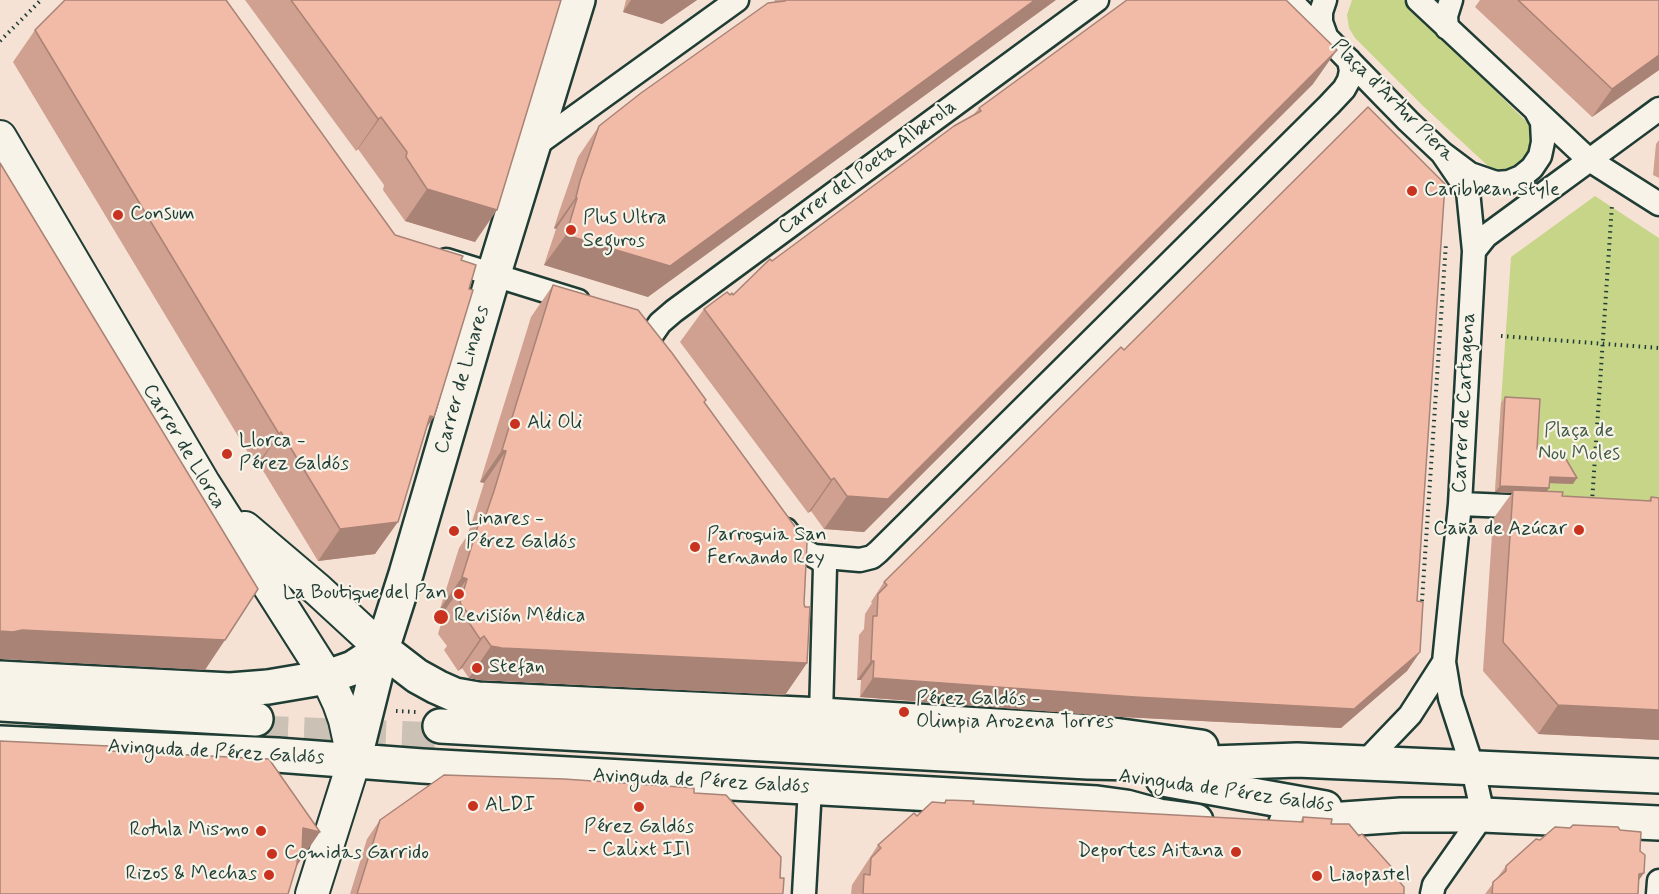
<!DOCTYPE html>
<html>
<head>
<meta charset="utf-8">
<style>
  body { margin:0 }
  canvas { display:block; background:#f6e2d5 }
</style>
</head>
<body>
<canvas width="1659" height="894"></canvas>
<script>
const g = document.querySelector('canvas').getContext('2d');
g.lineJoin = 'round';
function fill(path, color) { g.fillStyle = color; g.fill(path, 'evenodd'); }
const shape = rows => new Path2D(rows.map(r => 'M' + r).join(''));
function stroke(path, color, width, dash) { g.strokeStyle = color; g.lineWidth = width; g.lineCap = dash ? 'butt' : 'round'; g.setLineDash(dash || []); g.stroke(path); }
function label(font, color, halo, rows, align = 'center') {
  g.font = font + ' Mynerve,sans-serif'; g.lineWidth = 4.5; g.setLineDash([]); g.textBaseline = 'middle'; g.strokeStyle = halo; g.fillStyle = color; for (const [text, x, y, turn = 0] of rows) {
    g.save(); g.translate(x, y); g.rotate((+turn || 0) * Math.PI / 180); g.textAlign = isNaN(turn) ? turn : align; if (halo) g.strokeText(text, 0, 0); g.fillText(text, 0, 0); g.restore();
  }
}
const green = shape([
  [1352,0,1403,0,1530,125,1533,132,1531,155,1513,170,1496,170,1487,165,1422,105,1355,38,1349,28,1347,15],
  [1595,196,1659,238,1659,527,1493,518,1511,257]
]);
const primaryTunnel = shape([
  [255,732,439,739]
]);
const path = shape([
  [0,41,41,0],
  [1501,336,1659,348],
  [1592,502,1612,205],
  [1422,601,1446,243],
  [396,711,416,712]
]);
const street = shape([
  [1290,0,1408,121,1442,153,1470,174,1496,183,1509,182,1521,177,1532,168,1540,156,1543,142,1542,122,1536,111],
  [1325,0,1321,12,1321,22,1326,36],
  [1418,0,1588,159,1659,204],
  [1447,28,1446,16,1451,0],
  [533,147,737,0],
  [1474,251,1486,236,1659,109],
  [446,260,578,301],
  [649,345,651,336,660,323,674,311,1097,0],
  [1460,504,1532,507],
  [786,530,801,549,821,560,825,567,821,715],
  [814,556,860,560,872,557,878,552,1329,105,1344,89,1349,80,1351,71,1349,60],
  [1364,763,1410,715,1444,662],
  [804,894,810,788],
  [1432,894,1434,885,1483,815,1473,769,1450,698,1444,662,1460,504,1474,251,1468,191,1442,153],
  [1658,894,1659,881]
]);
const secondary = shape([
  [0,137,204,484,327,677,339,703,345,720,354,761,312,894],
  [245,528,318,590,382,649]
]);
const primary = shape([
  [382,649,417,676,437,687,455,695,478,699,821,715,1092,732,1201,747],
  [0,678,230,690,268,687,327,677,353,668,382,649],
  [0,704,256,719],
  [440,726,1088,762,1183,764,1297,760,1659,776],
  [0,743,277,755,422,766,1097,803,1126,807,1159,816,1196,821],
  [354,761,382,649,406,574,494,273,578,0],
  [1163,779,1325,808],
  [1286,823,1401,815,1483,815,1659,823]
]);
const wall = shape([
  [245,0,561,0,475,242,405,221,383,190,384,185,358,149,356,151],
  [626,0,697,0,662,24,623,12],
  [775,0,785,0,648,297,544,265,556,229,554,228,559,212,578,157,599,126,774,2],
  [1480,0,1659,0,1659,70,1592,117,1475,7],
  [35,30,395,235,461,260,426,429,375,554,318,561,259,464,256,466,13,62],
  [1313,84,864,532,824,529,811,511,808,513,680,342,704,309,730,295,733,295,772,261,974,114,979,108],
  [1659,140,1659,178,1653,175,1656,144],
  [553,285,706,400,704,403,804,604,807,663,785,695,480,680,469,678,462,668,458,671,444,650,447,646,438,634,445,610,440,609,459,548,467,536,472,522,484,483,480,482,531,317],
  [1505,397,1537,449,1573,484,1549,483,1546,492,1562,496,1648,501,1651,497,1659,498,1659,740,1538,734,1483,671,1493,519,1512,493,1495,492,1501,403],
  [884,582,1417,601,1420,652,1407,671,1341,728,1122,717,860,697,861,680,857,680,859,635,864,629,865,614,872,603,871,602],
  [694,793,780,878,782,894,350,894,367,839,380,820],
  [946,800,973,804,1300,822,1303,817,1331,824,1393,874,1404,894,851,894,852,885,878,845,917,816,944,803],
  [1506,866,1638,881,1638,894,1485,894]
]);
const shadedWall = shape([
  [631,0,697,0,662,24,623,12],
  [1035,0,1056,0,648,297,544,265,566,235],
  [1337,50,1313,84,864,532,824,529,847,496],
  [1659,55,1659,70,1592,117,1612,89],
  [381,117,358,149,356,151,378,119],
  [427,189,497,210,475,242,405,221],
  [576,197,577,198,556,229,554,228],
  [430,416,434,417,411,450],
  [281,432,259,464,256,466,279,434],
  [502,450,506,451,484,483,480,482],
  [1550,477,1577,478,1573,484,1546,483],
  [834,478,811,511,808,513,831,480],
  [1500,486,1549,488,1545,494,1513,490,1512,493,1495,492],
  [398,522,375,554,318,561,340,529],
  [462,577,467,579,445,610,440,609],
  [22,630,225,640,205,670,0,659,0,631],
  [484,636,462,668,458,671,480,639],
  [491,646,807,663,785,695,480,680,469,678],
  [1420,652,1407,671,1341,728,1122,717,860,697,873,678],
  [871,661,874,661,861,680,857,680],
  [1558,705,1659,710,1659,740,1538,734],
  [303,828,320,832,296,867,293,866],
  [1644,873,1629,894,1639,874]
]);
const building = shape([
  [65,0,226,0,395,235,463,256,461,260,476,265,469,289,473,290,443,388,434,417,430,416,398,522,340,529,281,432,279,434,35,30,65,0],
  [291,0,561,0,497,210,427,189,406,157,407,152,381,117,378,119,291,0],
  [785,0,1035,0,670,266,566,235,577,198,576,197,580,181,599,126,641,93,768,3,785,1,785,0],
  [1127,0,1286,0,1337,50,888,499,847,496,834,478,831,480,704,309,727,292,730,295,732,293,733,295,770,259,772,261,954,126,981,111,979,108,1127,0],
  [1518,0,1659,0,1659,55,1612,89,1518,0],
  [1368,107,1445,184,1417,601,1423,602,1420,652,1354,709,1135,697,873,678,874,661,871,661,873,616,877,616,878,594,887,585,884,582,1121,347,1124,350,1368,107],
  [0,163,258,589,225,640,22,630,13,632,0,631,0,163],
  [553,285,638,310,672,353,706,400,704,402,807,543,804,604,805,607,810,607,807,663,502,648,491,646,484,636,480,639,466,618,470,616,460,603,467,579,462,577,481,516,485,517,494,491,506,451,502,450,553,285],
  [1505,397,1540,399,1537,449,1563,454,1577,478,1550,477,1549,488,1500,486,1505,397],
  [1513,490,1563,492,1562,496,1651,501,1651,497,1659,498,1659,710,1558,705,1503,642,1513,490],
  [0,741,109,746,111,751,269,759,320,832,303,828,302,852,298,852,297,864,288,894,0,894,0,741],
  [444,775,564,779,680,787,694,788,694,793,726,795,781,857,780,878,784,878,783,893,782,894,357,894,380,820,444,775],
  [946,800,974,801,973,804,1303,822,1303,817,1332,819,1331,824,1349,824,1359,836,1362,834,1395,871,1392,873,1404,887,1404,894,863,894,864,874,870,875,871,858,881,848,878,845,914,813,917,816,932,802,945,803,946,800],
  [1573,825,1618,827,1620,830,1641,832,1640,851,1645,855,1644,873,1639,874,1638,894,1492,894,1493,882,1506,871,1506,866,1536,839,1540,840,1555,827,1570,828,1573,825]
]);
const markers = [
  [1412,191,6,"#c8321e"],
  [118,215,6,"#c8321e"],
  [571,230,6,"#c8321e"],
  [515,424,6,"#c8321e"],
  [227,454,6,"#c8321e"],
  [1579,530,6,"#c8321e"],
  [454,531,6,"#c8321e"],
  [695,547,6,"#c8321e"],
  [459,594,6,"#c8321e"],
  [441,617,8,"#c8321e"],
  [477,668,6,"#c8321e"],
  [904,712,6,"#c8321e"],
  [473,806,6,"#c8321e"],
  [639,807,6,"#c8321e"],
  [261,831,6,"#c8321e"],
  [1236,852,6,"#c8321e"],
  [272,854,6,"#c8321e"],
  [269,875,6,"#c8321e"],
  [1317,876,6,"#c8321e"]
];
const streetNames = [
  ["Plaça d'Artur Piera",1392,101,45],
  ["Carrer del Poeta Alberola",868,168,-36],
  ["Carrer de Linares",463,380,-74],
  ["Carrer de Cartagena",1465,403,-87],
  ["Carrer de Llorca",183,447,59],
  ["Avinguda de Pérez Galdós",216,753,3],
  ["Avinguda de Pérez Galdós",701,782,3],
  ["Avinguda de Pérez Galdós",1226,792,8]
];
const poiNames = [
  ["Caribbean Style",1424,191],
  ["Consum",130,215],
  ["Plus Ultra",583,219],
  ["Seguros",583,242],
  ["Ali Oli",527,424],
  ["Llorca -",239,442],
  ["Pérez Galdós",239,465],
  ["Linares -",466,520],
  ["Pérez Galdós",466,543],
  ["Caña de Azúcar",1567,530,"right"],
  ["Parroquia San",707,536],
  ["Fernando Rey",707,559],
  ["La Boutique del Pan",447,594,"right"],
  ["Revisión Médica",454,617],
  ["Stefan",489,668],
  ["Pérez Galdós -",916,700],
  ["Olimpia Arozena Torres",916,723],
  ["ALDI",485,806],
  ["Pérez Galdós",639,828,"center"],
  ["- Calixt III",639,851,"center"],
  ["Rotula Mismo",249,831,"right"],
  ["Deportes Aitana",1224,852,"right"],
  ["Comidas Garrido",284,854],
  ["Rizos & Mechas",257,875,"right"],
  ["Liaopastel",1329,876]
];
const parkNames = [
  ["Plaça de",1579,432],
  ["Nou Moles",1579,455]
];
fill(green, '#c7d589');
stroke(primaryTunnel, '#cbc1b5', 33, [33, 16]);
stroke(street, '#1f3d34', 27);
stroke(secondary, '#1f3d34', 36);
stroke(primary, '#1f3d34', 38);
stroke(path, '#1f3d34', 4, [1.5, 4.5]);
stroke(street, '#f7f3e8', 22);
stroke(secondary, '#f7f3e8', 32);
stroke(primary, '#f7f3e8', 33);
fill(wall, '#d0a190');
fill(shadedWall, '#a98376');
fill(building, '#f2bba8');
stroke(building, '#a98376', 1.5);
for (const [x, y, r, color] of markers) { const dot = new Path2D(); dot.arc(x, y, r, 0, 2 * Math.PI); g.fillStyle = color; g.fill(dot); stroke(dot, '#f7f3e8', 2); }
label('20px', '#1f3d34', '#f7f3e8', streetNames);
label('20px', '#1f3d34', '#f7f3e8', poiNames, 'left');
label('20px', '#415b45', '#f7f3e8', parkNames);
</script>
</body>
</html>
